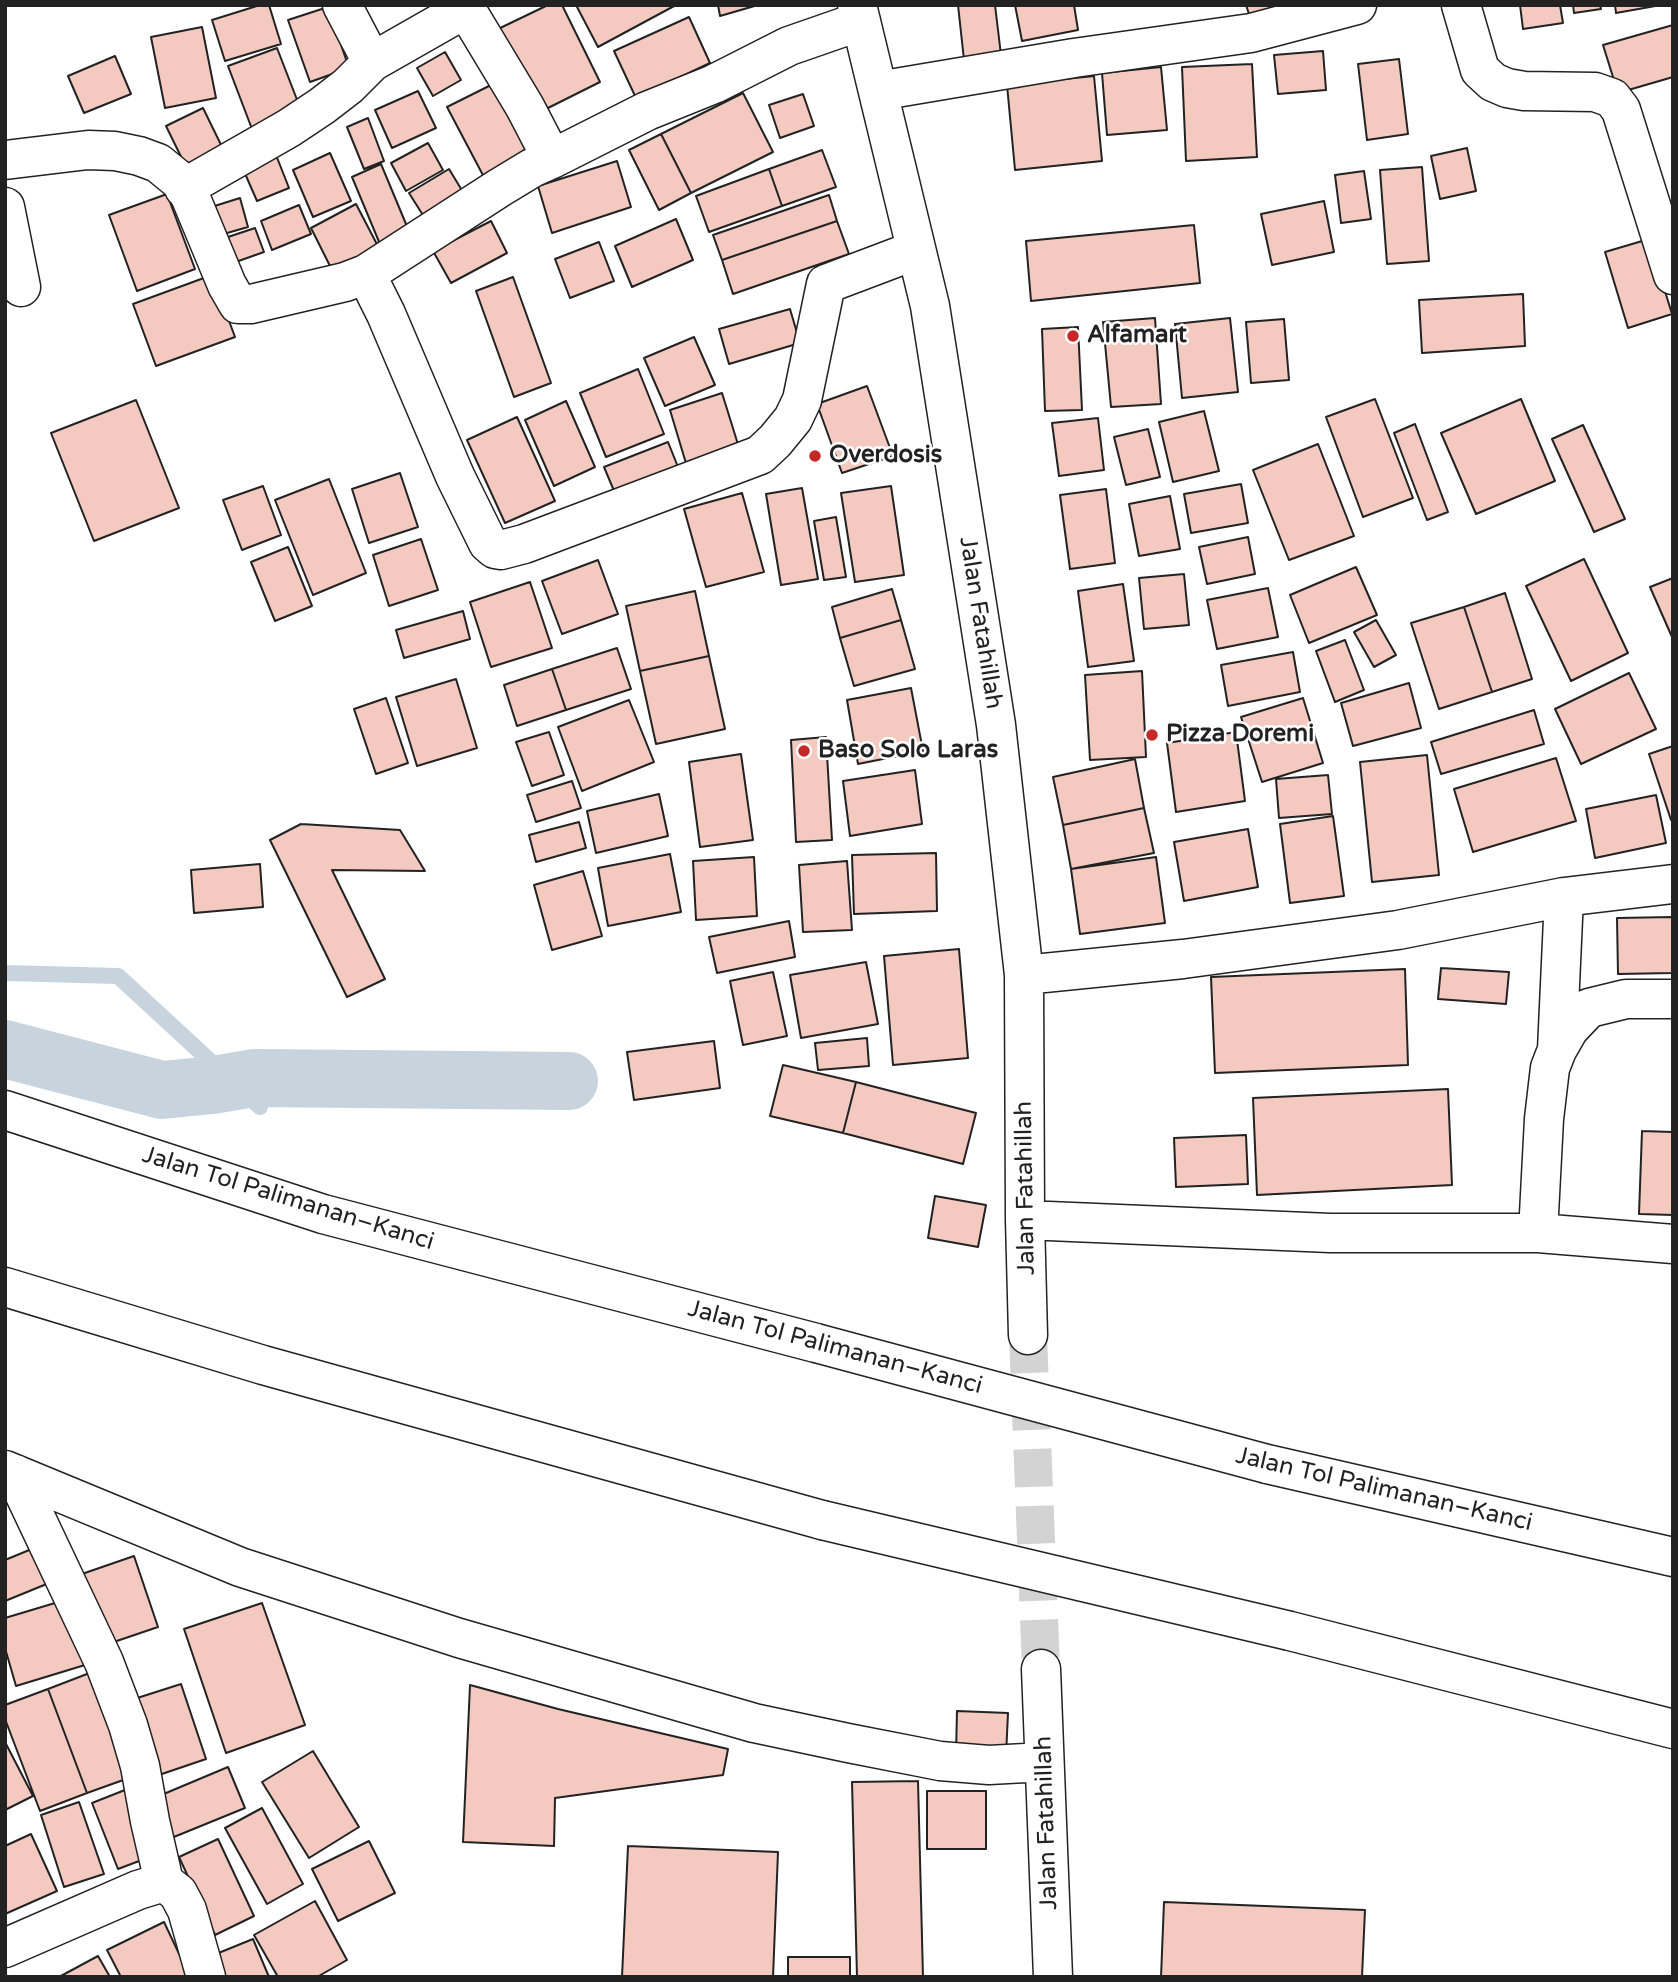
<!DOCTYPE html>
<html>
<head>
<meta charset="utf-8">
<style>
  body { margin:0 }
  #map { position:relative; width:1678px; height:1982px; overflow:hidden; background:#fff; font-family:"Varela Round",sans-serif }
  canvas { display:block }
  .frame { position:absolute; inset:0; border:7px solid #222; pointer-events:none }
</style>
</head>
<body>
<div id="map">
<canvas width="1678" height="1982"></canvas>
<div class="frame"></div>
</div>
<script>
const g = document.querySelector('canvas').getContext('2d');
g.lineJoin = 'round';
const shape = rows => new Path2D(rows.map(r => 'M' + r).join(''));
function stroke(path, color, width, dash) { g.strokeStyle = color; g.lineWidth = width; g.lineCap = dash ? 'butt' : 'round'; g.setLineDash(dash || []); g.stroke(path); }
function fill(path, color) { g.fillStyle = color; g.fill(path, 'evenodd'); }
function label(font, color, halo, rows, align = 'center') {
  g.font = font + ' "Varela Round",sans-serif'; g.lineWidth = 5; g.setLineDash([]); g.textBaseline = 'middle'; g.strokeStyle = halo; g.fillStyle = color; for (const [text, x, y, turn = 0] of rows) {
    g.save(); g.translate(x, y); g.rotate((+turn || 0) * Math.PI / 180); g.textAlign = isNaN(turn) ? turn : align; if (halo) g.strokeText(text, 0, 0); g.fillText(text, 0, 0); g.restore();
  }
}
const stream = shape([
  [5,973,118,976,260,1107]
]);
const canal = shape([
  [5,1049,162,1090,213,1085,254,1078,569,1081]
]);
const building = shape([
  [260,5,269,5,281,44,225,61,212,20,260,5],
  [548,5,562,5,600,82,538,113,496,30,548,5],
  [576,5,676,5,598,47,576,5],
  [718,5,758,5,720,16,718,5],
  [958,5,995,5,1001,55,964,60,958,5],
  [1015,5,1074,5,1078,30,1022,41,1015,5],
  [1246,5,1292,5,1254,29,1246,5],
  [1520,5,1560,5,1563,23,1523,29,1520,5],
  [1573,5,1600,5,1601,9,1574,13,1573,5],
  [1615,5,1661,5,1616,13,1615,5],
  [328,7,349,68,310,82,288,20,328,7],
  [689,17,710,63,636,98,614,51,689,17],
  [1673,25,1673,77,1618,93,1603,45,1673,25],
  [202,27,216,98,165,108,151,37,202,27],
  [277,48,301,110,252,129,228,66,277,48],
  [1323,51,1326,90,1278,94,1274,55,1323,51],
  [445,52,461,80,433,96,417,68,445,52],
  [115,56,131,94,84,113,68,76,115,56],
  [1399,59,1408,134,1367,140,1358,64,1399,59],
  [1252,64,1257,157,1186,161,1182,67,1252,64],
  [1161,67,1167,130,1107,135,1102,73,1161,67],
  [1094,76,1102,161,1015,170,1007,85,1094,76],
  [497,82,534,153,485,179,447,107,497,82],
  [418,91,436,128,392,148,375,110,418,91],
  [743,93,773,152,691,193,661,134,743,93],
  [803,94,814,126,780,138,769,105,803,94],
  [203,108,226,155,189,173,166,126,203,108],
  [368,118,384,161,364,169,347,127,368,118],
  [661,134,691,193,659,210,629,150,661,134],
  [428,143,443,170,406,191,391,163,428,143],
  [1467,148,1476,191,1440,199,1431,156,1467,148],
  [822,150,836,187,782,206,769,169,822,150],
  [330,153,351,201,313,217,293,170,330,153],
  [276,155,289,188,257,201,243,169,276,155],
  [617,161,631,207,552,233,538,186,617,161],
  [381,164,411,236,382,249,352,177,381,164],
  [1422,167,1429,261,1387,264,1380,170,1422,167],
  [449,169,466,197,426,220,409,193,449,169],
  [769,169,782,206,709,232,696,196,769,169],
  [1364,171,1371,219,1341,223,1335,175,1364,171],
  [167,194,195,269,137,291,109,215,167,194],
  [829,195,837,221,722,260,713,235,829,195],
  [240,198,248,227,213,237,205,209,240,198],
  [1324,201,1334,252,1272,265,1261,214,1324,201],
  [356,204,381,252,335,276,311,228,356,204],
  [299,205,311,234,272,250,261,221,299,205],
  [676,219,693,260,632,287,615,246,676,219],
  [491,221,507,253,451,283,433,251,491,221],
  [837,221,849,254,733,294,722,260,837,221],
  [1194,225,1200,283,1031,301,1026,241,1194,225],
  [255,228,264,252,230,264,222,239,255,228],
  [1649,239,1672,314,1628,328,1605,252,1649,239],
  [599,242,614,281,570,298,555,259,599,242],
  [212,275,235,337,156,366,133,304,212,275],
  [513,277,551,383,514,397,476,291,513,277],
  [1523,294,1525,346,1422,353,1419,300,1523,294],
  [790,309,800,343,729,364,719,329,790,309],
  [1155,318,1161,404,1111,407,1103,322,1155,318],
  [1230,318,1238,392,1182,398,1175,324,1230,318],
  [1284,319,1289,380,1251,383,1246,322,1284,319],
  [1078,327,1082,410,1045,411,1042,329,1078,327],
  [694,337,715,385,665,406,644,358,694,337],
  [638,369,664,434,606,457,580,393,638,369],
  [867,386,893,456,842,473,817,404,867,386],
  [722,393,741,454,688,470,670,410,722,393],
  [1375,399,1413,498,1363,517,1326,417,1375,399],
  [1521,399,1555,481,1476,514,1441,433,1521,399],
  [136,400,179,508,94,541,51,433,136,400],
  [566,401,595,467,554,486,525,420,566,401],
  [1204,411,1219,471,1173,482,1159,422,1204,411],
  [517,417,555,501,505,523,467,440,517,417],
  [1098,418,1104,470,1059,476,1052,423,1098,418],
  [1415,424,1448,512,1427,520,1394,433,1415,424],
  [1583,425,1625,519,1594,532,1552,439,1583,425],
  [1148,429,1160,477,1126,485,1114,437,1148,429],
  [668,442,680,472,617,498,604,467,668,442],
  [1318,444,1354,536,1289,560,1253,470,1318,444],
  [400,473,418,527,369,543,352,489,400,473],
  [329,479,366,573,313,595,275,500,329,479],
  [1241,484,1248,523,1191,533,1184,494,1241,484],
  [263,486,281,535,242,550,223,500,263,486],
  [891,486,904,575,855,582,841,493,891,486],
  [802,488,818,579,781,585,766,494,802,488],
  [1106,489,1115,563,1070,569,1060,495,1106,489],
  [742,493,764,572,706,587,684,509,742,493],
  [1170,496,1180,549,1139,556,1129,504,1170,496],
  [836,517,846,577,824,580,814,521,836,517],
  [1248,537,1255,574,1207,584,1199,547,1248,537],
  [421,539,438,590,389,606,373,555,421,539],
  [288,547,312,606,275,621,251,562,288,547],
  [1584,559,1628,653,1571,681,1526,586,1584,559],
  [598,560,618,614,562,634,542,581,598,560],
  [1356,567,1377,615,1309,643,1290,595,1356,567],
  [1184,574,1189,625,1144,629,1139,578,1184,574],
  [1673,578,1673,637,1672,637,1650,587,1673,578],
  [530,582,552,648,491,667,470,602,530,582],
  [1123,584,1134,661,1088,667,1078,591,1123,584],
  [1268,588,1278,637,1217,649,1207,600,1268,588],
  [892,589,901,620,840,638,832,607,892,589],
  [695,591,709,656,640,671,626,606,695,591],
  [1505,593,1532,679,1492,692,1464,607,1505,593],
  [1464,607,1492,692,1439,709,1411,623,1464,607],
  [463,611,470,639,404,658,396,630,463,611],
  [901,620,915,669,854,686,840,638,901,620],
  [1376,620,1396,655,1374,667,1354,632,1376,620],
  [1345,640,1364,690,1335,702,1316,651,1345,640],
  [617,648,631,689,566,710,552,669,617,648],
  [1293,652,1300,692,1228,706,1221,665,1293,652],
  [709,656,725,729,656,744,640,671,709,656],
  [552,669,566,710,517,726,504,685,552,669],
  [1142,671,1146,757,1090,760,1085,675,1142,671],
  [1629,673,1656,729,1581,764,1555,709,1629,673],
  [456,679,477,748,417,766,396,697,456,679],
  [1409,683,1421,728,1353,746,1341,703,1409,683],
  [911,688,923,751,858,764,847,700,911,688],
  [386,698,408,763,376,774,354,709,386,698],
  [1303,698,1323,763,1262,782,1241,717,1303,698],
  [629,700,654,762,582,791,558,727,629,700],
  [1534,710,1544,744,1441,774,1431,742,1534,710],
  [549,732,564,775,532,786,516,742,549,732],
  [1236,732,1245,801,1176,812,1167,743,1236,732],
  [826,737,832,840,796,842,791,740,826,737],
  [1673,746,1673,820,1671,820,1649,754,1673,746],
  [741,754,753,840,700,847,689,762,741,754],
  [1427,755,1439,875,1372,882,1360,762,1427,755],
  [1556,758,1576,821,1473,852,1454,789,1556,758],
  [1135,759,1144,808,1063,825,1053,777,1135,759],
  [915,770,922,824,850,836,843,781,915,770],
  [1328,775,1332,814,1279,818,1276,779,1328,775],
  [572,781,581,808,536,822,527,795,572,781],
  [659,794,668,836,596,853,587,811,659,794],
  [1656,795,1666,843,1595,858,1586,809,1656,795],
  [1144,808,1154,853,1071,869,1063,825,1144,808],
  [1333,816,1344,896,1290,903,1280,824,1333,816],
  [579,822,586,848,536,862,529,835,579,822],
  [301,824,400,830,425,871,332,870,385,979,347,997,270,840,301,824],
  [1248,829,1258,887,1184,901,1174,842,1248,829],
  [936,853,937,911,854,914,852,855,936,853],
  [670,854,681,912,608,926,598,868,670,854],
  [754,857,757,916,696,920,693,861,754,857],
  [1156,857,1165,923,1080,934,1071,869,1156,857],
  [847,861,852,930,803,932,799,865,847,861],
  [260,864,263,907,194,913,191,870,260,864],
  [583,871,602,936,552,950,534,885,583,871],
  [1673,917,1673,973,1618,974,1617,918,1673,917],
  [789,921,795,957,717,973,709,937,789,921],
  [959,949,968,1058,893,1065,884,956,959,949],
  [866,962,878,1024,801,1038,790,975,866,962],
  [1441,968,1509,972,1506,1004,1438,999,1441,968],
  [1405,969,1408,1065,1215,1073,1211,977,1405,969],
  [773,972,787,1036,743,1045,730,981,773,972],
  [867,1038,869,1066,818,1070,815,1043,867,1038],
  [714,1041,720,1088,634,1100,627,1052,714,1041],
  [783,1065,856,1082,843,1133,770,1116,783,1065],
  [856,1082,976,1113,963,1164,843,1133,856,1082],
  [1448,1089,1452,1185,1257,1195,1253,1098,1448,1089],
  [1642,1131,1673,1132,1673,1215,1639,1214,1642,1131],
  [1246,1135,1248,1184,1176,1187,1174,1138,1246,1135],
  [935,1196,986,1205,978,1247,928,1238,935,1196],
  [39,1546,54,1581,5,1601,5,1560,39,1546],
  [134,1556,158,1627,102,1646,79,1575,134,1556],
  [65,1600,85,1665,16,1686,5,1648,5,1618,65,1600],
  [262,1603,305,1725,226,1753,184,1629,262,1603],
  [100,1669,140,1774,87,1793,48,1689,100,1669],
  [181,1684,206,1759,156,1776,131,1700,181,1684],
  [470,1685,558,1709,728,1749,723,1775,555,1798,554,1846,463,1842,470,1685],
  [48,1689,87,1793,40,1811,5,1719,5,1705,48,1689],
  [957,1711,1008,1713,1006,1756,956,1754,957,1711],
  [5,1742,33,1796,5,1810,5,1742],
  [313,1751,359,1827,309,1858,262,1782,313,1751],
  [228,1767,245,1808,164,1841,147,1801,228,1767],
  [918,1781,923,1977,857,1977,852,1782,918,1781],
  [130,1788,155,1855,118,1869,92,1803,130,1788],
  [927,1791,986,1791,986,1849,927,1849,927,1791],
  [79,1802,104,1874,64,1887,41,1815,79,1802],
  [262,1808,303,1884,267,1904,225,1828,262,1808],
  [31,1834,57,1891,5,1914,5,1846,31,1834],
  [218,1839,254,1916,215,1935,179,1857,218,1839],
  [369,1841,395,1893,338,1921,312,1869,369,1841],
  [628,1846,778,1852,773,1977,622,1977,628,1846],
  [315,1901,347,1960,317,1977,278,1977,254,1935,315,1901],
  [1164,1902,1365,1910,1362,1977,1161,1977,1164,1902],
  [164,1922,190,1977,121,1977,107,1950,164,1922],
  [253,1939,269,1977,226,1977,216,1954,253,1939],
  [98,1956,110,1977,59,1977,98,1956],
  [788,1957,850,1957,850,1977,788,1977,788,1957]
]);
const minorTunnel = shape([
  [1028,1335,1041,1669]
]);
const minor = shape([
  [342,5,372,62,458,13,469,14,525,107,552,159,532,168,499,188,366,274,386,314,455,476,488,543,495,549,501,550,524,544,760,455,775,441,793,419,802,400,826,284,916,250],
  [857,5,930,306,996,725,1024,975,1025,1220,1028,1335],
  [1461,5,1480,70,1493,82,1507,88,1524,91,1595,92,1612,98,1621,110,1673,275],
  [878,91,1074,58,1251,33,1357,5],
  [552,159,647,111,714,84,789,46,861,21],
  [5,160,88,150,115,151,139,156,158,163,180,181,190,196,227,285,238,304,251,304,345,282,366,274],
  [184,188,289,128,322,106,348,86,372,62],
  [5,207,21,287],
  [1024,975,1183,959,1398,930,1564,897,1673,884],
  [1557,1050,1564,897],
  [1025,1220,1330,1233,1538,1233,1673,1244],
  [1538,1233,1544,1119,1550,1068,1557,1050,1569,1029,1589,1008,1626,999,1673,999],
  [5,1470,240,1567,459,1638,754,1723,848,1743,940,1761,989,1765,1044,1762],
  [15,1474,104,1662,128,1725,140,1766,150,1821,164,1882],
  [1041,1669,1053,1977],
  [5,1948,138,1890,164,1882,178,1893,187,1910,206,1977]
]);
const highway = shape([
  [5,1110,323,1214,816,1343],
  [5,1287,263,1365,822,1520],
  [1267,1464,1673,1557],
  [1290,1631,1673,1729]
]);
const highwayBridge = shape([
  [816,1343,1267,1464],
  [822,1520,1290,1631]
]);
const markers = [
  [1073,336,7,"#c62828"],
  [815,456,7,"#c62828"],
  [1152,735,7,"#c62828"],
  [804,751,7,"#c62828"]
];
const poiNames = [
  ["Alfamart",1087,336],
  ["Overdosis",829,456],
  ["Pizza Doremi",1166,735],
  ["Baso Solo Laras",818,751]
];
const streetNames = [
  ["Jalan Fatahillah",980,623,81],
  ["Jalan Fatahillah",1026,1188,-91],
  ["Jalan Tol Palimanan–Kanci",288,1199,17],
  ["Jalan Tol Palimanan–Kanci",835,1348,15],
  ["Jalan Tol Palimanan–Kanci",1384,1490,13],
  ["Jalan Fatahillah",1047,1823,-92]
];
stroke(stream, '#c7d3dd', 16);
stroke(canal, '#c7d3dd', 58);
fill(building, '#f3c9c0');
stroke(building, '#222', 2);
stroke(minorTunnel, '#d3d3d3', 38, [38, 19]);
stroke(minor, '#222', 41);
stroke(highway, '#222', 41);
stroke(minor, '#fff', 38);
stroke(highway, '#fff', 38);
stroke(highwayBridge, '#222', 41, []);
stroke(highwayBridge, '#fff', 38);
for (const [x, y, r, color] of markers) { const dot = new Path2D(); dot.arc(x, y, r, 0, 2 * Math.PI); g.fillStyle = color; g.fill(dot); stroke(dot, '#fff', 2.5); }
label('bold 24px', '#222', '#fff', poiNames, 'left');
label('24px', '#222', '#fff', streetNames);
</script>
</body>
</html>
